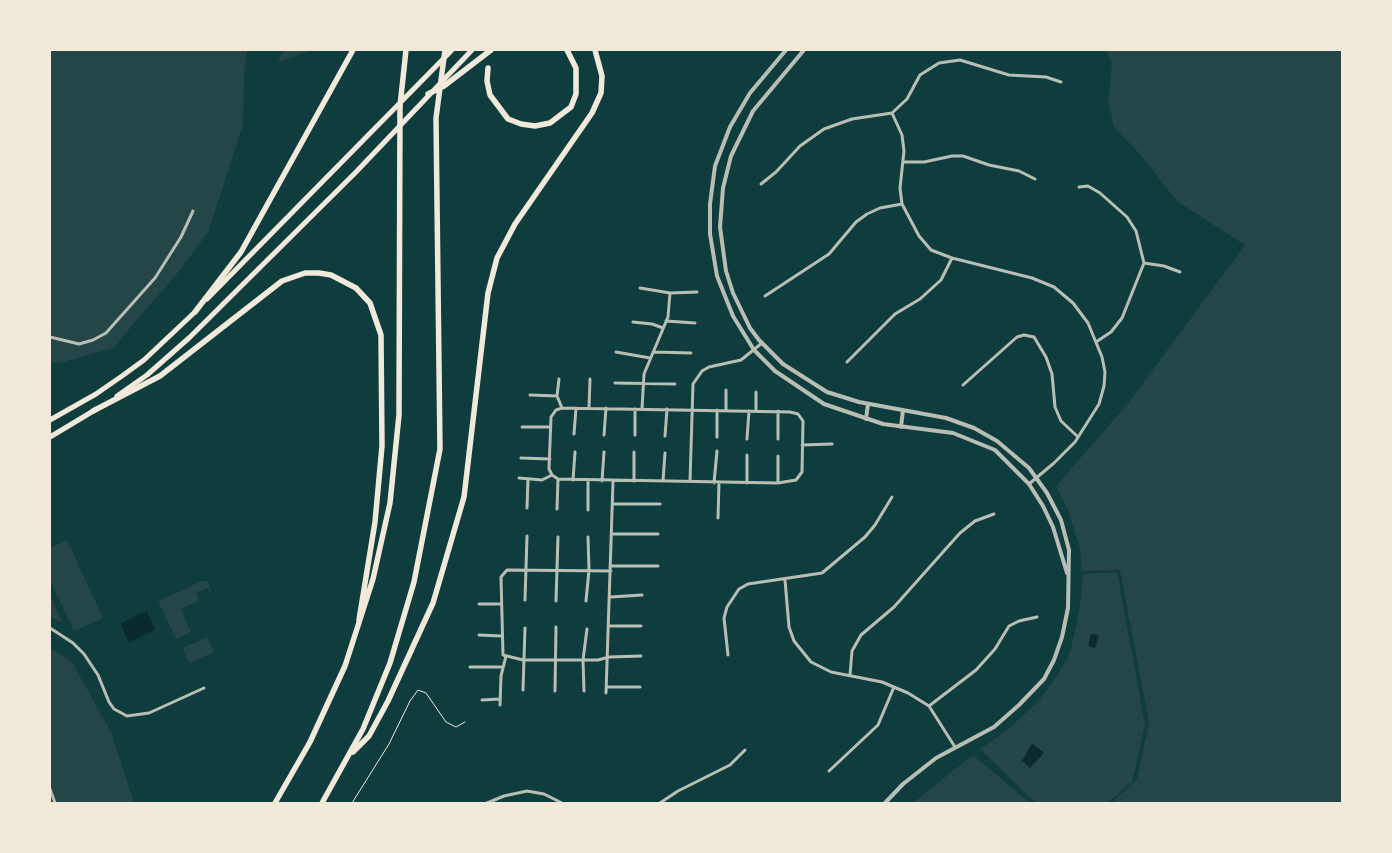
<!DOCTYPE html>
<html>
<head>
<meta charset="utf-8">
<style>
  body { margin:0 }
  #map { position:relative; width:1392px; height:853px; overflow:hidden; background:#0f3d3e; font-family:Spectral,serif }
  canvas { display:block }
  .frame { position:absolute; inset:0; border:51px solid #f1e9da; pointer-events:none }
</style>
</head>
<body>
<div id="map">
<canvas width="1392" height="853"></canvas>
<div class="frame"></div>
</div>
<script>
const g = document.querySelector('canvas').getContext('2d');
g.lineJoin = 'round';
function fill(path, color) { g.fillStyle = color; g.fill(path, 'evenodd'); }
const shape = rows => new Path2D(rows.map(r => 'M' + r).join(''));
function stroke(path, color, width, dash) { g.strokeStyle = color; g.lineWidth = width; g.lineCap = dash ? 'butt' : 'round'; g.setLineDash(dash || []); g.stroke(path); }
const green = shape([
  [50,50,247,50,244,75,243,125,208,232,180,270,113,348,59,363,50,362],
  [284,50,312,50,277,63],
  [1106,50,1342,50,1342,803,1111,803,1137,780,1149,722,1120,570,1082,571,1080,549,1069,513,1056,486,1129,402,1245,245,1177,201,1139,153,1114,127,1108,102,1112,64],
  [67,540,103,618,74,631,50,580,50,548],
  [1117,572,1145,725,1132,782,1108,803,1036,803,980,749,1006,731,1037,703,1057,676,1069,655,1074,636,1081,599,1083,574],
  [202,581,208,581,212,595,207,588,196,593,199,601,181,609,191,632,176,639,158,601],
  [50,596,61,619,64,620,60,622,50,616],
  [207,637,214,652,189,663,183,648],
  [50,648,72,662,111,732,134,803,50,803],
  [973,755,1030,803,913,803]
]);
const water = shape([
  [147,611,155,630,128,643,121,623],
  [1091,634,1099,635,1095,648,1088,646],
  [1032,743,1044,753,1030,768,1022,761]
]);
const path = shape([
  [352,803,389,744,410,701,418,690,426,693,446,722,456,727,465,722]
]);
const minor = shape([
  [892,113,902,135,904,151,900,188,902,204,919,236,931,250,952,258,1032,278,1054,287,1073,303,1088,323,1102,357,1105,372,1104,386,1099,404,1075,442,1054,463,1029,484],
  [903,162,924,162,952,156,963,156,989,165,1019,171,1035,179],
  [761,184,776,172,800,146,824,129,852,119,892,113,907,99,920,75,939,63,960,60,1009,75,1046,77,1061,82],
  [1079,187,1088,186,1100,193,1127,217,1136,231,1144,263,1122,318,1111,332,1096,342],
  [1144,263,1164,266,1180,272],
  [640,288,670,293,697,292],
  [765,296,829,254,856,222,867,214,880,208,902,204],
  [666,321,695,323],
  [633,322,652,324,663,328],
  [50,337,79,344,93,340,106,333,155,278,181,237,193,211],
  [616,352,650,358],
  [653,352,691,353],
  [847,362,895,314,920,299,941,280,952,258],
  [559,379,557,396,562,408],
  [615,383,675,384],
  [963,385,1017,337,1024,335,1034,337,1046,357,1052,374,1055,407,1061,421,1077,436],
  [530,395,557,396],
  [562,408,790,412,798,414,803,421,802,472,796,480,778,483,558,479,552,475,549,469,551,417,556,410,562,408],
  [589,408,590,379],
  [642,409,644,374,668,317,670,293],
  [726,410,726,390],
  [756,411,756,392],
  [522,427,551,427],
  [574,434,576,408],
  [604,435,606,408],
  [635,435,635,409],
  [665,436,667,409],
  [717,437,717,410],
  [747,439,749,411],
  [778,439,778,411],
  [802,445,832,444],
  [778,456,778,483],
  [521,458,550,459],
  [519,478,542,480,552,475],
  [573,480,575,452],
  [602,481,604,452],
  [634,481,634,452],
  [663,481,665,453],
  [690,481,693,384,702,371,709,367,741,360,762,343],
  [714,483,717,451],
  [747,483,747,455],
  [613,504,660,504],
  [527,508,528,479],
  [557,509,558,479],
  [588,510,588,481],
  [718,518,719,482],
  [612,534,658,534],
  [611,566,658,566],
  [611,571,507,570,501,577,503,655,523,660,598,660,609,657,641,656],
  [785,580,789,627,794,641,811,662,831,672,882,682,908,693,929,706,955,747],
  [611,597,642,595],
  [525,600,527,536],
  [556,601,558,537],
  [586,601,589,570,588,537],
  [479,604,501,604],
  [610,626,641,626],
  [50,628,73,643,84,654,98,675,109,702,114,709,127,716,149,713,204,688],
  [479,635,501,636],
  [728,655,724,618,727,607,739,589,748,584,822,573,865,537,875,525,892,497],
  [470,667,503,667],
  [850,675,852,651,861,635,894,607,960,533,975,521,994,514],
  [607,687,640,687],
  [523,690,525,628],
  [555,691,556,627],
  [584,691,583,660,587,629],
  [606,693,613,482],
  [482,700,500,699],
  [500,705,501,676,506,656],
  [929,706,976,670,995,649,1009,626,1019,621,1037,617],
  [829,771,878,725,894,687],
  [50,789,55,803],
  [487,803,504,796,527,791,544,794,562,803],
  [660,803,678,791,730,765,745,750]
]);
const tertiary = shape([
  [786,50,750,93,730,127,715,166,710,204,710,234,717,276,733,316,754,350,775,371,824,404,883,424,953,433,995,450,1029,484,1043,506,1053,527,1067,573],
  [804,50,753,111,731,156,723,188,720,227,726,271,733,293,750,328,759,340,783,364,827,392,859,402,946,418,974,428,997,441,1029,468,1047,493,1061,520,1069,550,1068,608,1062,637,1054,660,1044,679,1019,705,994,727,936,758,903,784,885,803],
  [866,419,868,404],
  [901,427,903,410]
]);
const primary = shape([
  [207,299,452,50],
  [117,396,147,375,189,338,356,172,472,50],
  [50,420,96,394,122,376,144,360,196,311],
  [50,437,95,410]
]);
const motorway = shape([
  [488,68,487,81,490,95,508,119,521,124,535,126,550,123,571,107,576,94,576,68,567,50],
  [428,94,444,86,491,50],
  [195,312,241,252,353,50],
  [93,411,160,376,282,281,305,273,319,273,331,275,356,288,370,303,381,335,382,446,375,522,359,620],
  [353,752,369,736,388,701,433,603,464,497,488,293,497,258,515,224,592,113,601,93,602,76,595,50],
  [275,803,310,742,345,666,373,579,390,503,399,415,400,106,406,50],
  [322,803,363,729,390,663,414,582,440,449,436,118,445,50]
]);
fill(green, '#244646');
fill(water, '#0a2a2b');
stroke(path, '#f1e9da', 1);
stroke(minor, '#b8beb3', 3);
stroke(tertiary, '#b8beb3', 4);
stroke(primary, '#f1e9da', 5);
stroke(motorway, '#f1e9da', 5.5);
</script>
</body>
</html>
